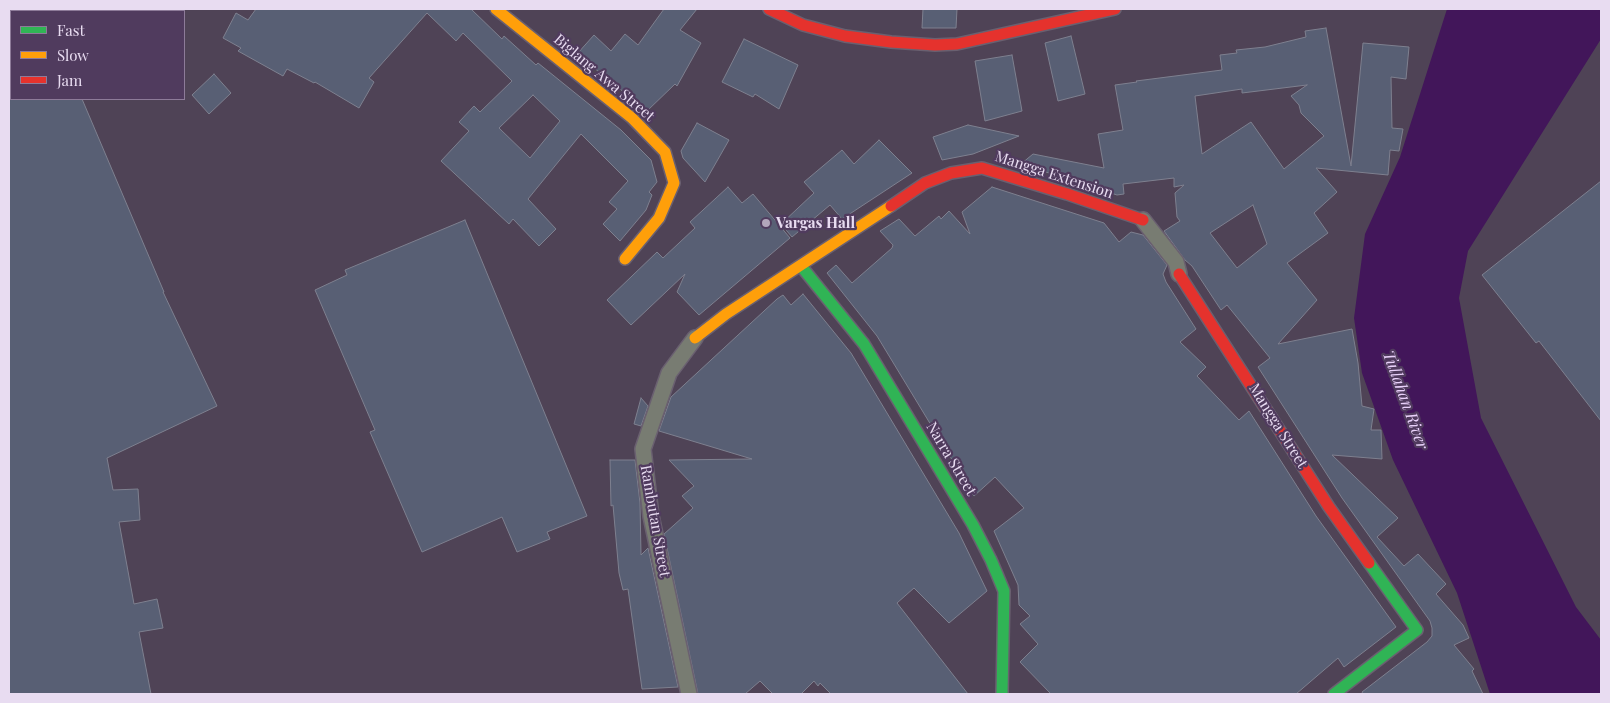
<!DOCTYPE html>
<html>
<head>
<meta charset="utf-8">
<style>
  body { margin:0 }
  #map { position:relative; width:1610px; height:703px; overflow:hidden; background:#4f4356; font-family:"Playfair Display",serif }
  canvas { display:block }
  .frame { position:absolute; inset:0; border:10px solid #e8dcf1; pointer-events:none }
  .legend { position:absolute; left:10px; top:10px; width:175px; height:90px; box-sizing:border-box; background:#503b5e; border:1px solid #8d7b99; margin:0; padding:6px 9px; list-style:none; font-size:15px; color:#e8dcf1 }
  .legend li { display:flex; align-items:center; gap:10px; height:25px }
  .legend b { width:25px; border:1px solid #8d7b99 }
</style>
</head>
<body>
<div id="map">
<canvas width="1610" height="703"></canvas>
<div class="frame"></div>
<ul class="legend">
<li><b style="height:6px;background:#30b455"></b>Fast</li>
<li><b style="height:6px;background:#ff9f0a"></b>Slow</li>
<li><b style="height:6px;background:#e5322d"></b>Jam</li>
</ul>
</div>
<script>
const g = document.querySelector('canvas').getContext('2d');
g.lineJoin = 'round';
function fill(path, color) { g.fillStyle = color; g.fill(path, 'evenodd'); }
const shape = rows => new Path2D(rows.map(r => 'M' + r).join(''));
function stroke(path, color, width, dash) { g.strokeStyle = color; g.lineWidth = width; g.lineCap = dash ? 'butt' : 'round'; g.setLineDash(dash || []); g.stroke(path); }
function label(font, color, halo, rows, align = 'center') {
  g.font = font + ' "Playfair Display",serif'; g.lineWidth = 4.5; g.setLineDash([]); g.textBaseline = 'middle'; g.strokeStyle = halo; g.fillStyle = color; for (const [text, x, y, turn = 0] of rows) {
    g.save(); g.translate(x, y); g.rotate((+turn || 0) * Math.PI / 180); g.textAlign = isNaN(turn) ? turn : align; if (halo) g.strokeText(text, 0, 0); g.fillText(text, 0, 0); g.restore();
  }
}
const water = shape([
  [1447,9,1601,9,1601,39,1468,251,1459,298,1481,418,1576,607,1601,640,1601,694,1490,694,1457,593,1393,460,1362,373,1354,318,1365,234,1400,157]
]);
const building = shape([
  [256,9,471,9,502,39,504,36,536,65,538,63,621,130,651,160,657,182,649,192,652,195,646,210,620,241,603,224,617,209,609,202,628,181,581,134,528,199,556,229,539,246,513,219,509,224,441,161,469,131,459,122,474,106,480,112,512,81,463,33,456,41,427,13,369,78,374,82,359,108,315,82,314,83,287,69,283,76,238,51,241,48,223,38,236,13,248,20,256,9],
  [533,95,560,121,530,158,499,128,533,95],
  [664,9,697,9,680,30,701,43,677,86,675,84,647,111,577,54,594,35,611,51,625,34,638,45,664,9],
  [923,9,957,9,956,28,922,28,923,9],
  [1326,28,1351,166,1363,43,1409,47,1406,79,1391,77,1392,128,1403,129,1399,151,1390,150,1388,175,1316,168,1337,192,1314,213,1328,233,1287,263,1317,300,1278,344,1352,329,1358,363,1362,406,1374,409,1371,430,1381,430,1382,459,1332,455,1398,518,1377,537,1404,566,1418,554,1446,584,1436,594,1463,625,1469,638,1454,645,1474,669,1472,671,1483,694,1363,694,1362,692,1427,642,1432,636,1432,628,1430,621,1342,498,1258,367,1270,358,1227,305,1221,310,1192,266,1185,260,1164,231,1180,221,1177,217,1175,193,1184,185,1174,187,1174,178,1123,184,1124,194,1117,195,1021,164,1033,154,1104,168,1098,134,1123,130,1115,85,1137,82,1136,81,1222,70,1220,55,1237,53,1236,50,1265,47,1306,37,1305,31,1326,28],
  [1307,85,1291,96,1299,105,1301,113,1324,136,1284,169,1251,122,1202,154,1195,96,1242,89,1242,93,1307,85],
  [1253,205,1267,244,1237,268,1210,233,1253,205],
  [1071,36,1085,94,1058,101,1045,43,1071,36],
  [744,39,798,65,779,109,755,94,753,97,722,82,744,39],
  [1012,55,1022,111,985,121,975,61,1012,55],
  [214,74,231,93,209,114,192,95,214,74],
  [9,99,82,99,164,292,163,292,217,406,107,458,113,490,138,489,140,520,119,522,134,604,157,599,163,628,139,632,151,694,9,694,9,99],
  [697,123,729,140,705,182,683,158,681,151,697,123],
  [968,125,1019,136,973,154,942,160,933,137,968,125],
  [879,140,912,173,842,219,830,205,792,237,781,224,814,193,804,182,842,150,854,164,879,140],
  [1601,181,1601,421,1539,341,1536,343,1482,275,1601,181],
  [728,187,742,203,753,194,790,238,699,315,677,292,685,274,631,325,607,300,657,252,663,258,695,228,690,222,728,187],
  [992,187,1104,223,1119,242,1131,232,1143,235,1167,265,1163,274,1166,282,1196,329,1180,342,1206,367,1197,376,1239,420,1249,411,1316,516,1396,627,1344,667,1338,658,1296,694,1051,694,1020,662,1038,644,1020,624,1030,616,1019,605,1018,585,994,531,1024,508,995,477,974,496,877,336,827,273,836,265,852,283,892,248,893,245,880,231,899,219,915,236,939,216,941,219,949,211,970,234,962,212,992,187],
  [465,220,587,516,547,532,550,539,517,552,502,517,422,552,370,432,375,430,315,290,347,275,345,270,465,220],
  [803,294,851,353,959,533,987,591,949,623,914,588,897,603,968,694,831,694,820,683,818,686,814,681,801,694,773,694,760,681,745,694,698,694,664,534,693,508,682,496,694,486,669,460,752,459,659,431,671,397,777,299,783,295,791,305,803,294],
  [641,398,648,406,641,426,634,424,641,398],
  [610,460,635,460,640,503,641,555,648,548,678,687,642,689,628,589,623,590,619,573,613,505,611,506,610,460]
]);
const lane = shape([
  [1143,220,1176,262,1179,274],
  [689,694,651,516,643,449,669,373,695,338]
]);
const fast = shape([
  [801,266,864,344,973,525,991,560,1004,591,1002,694],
  [1334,694,1417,630,1369,563]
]);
const slow = shape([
  [496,9,632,118,665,152,674,183,659,218,625,259],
  [695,338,726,314,891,206]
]);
const jam = shape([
  [769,9,803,25,845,36,891,42,935,45,957,44,1115,9],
  [891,206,925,183,951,173,982,168,1067,194,1143,220],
  [1179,274,1329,507,1369,563]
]);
const markers = [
  [766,223,5,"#b2a6bb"]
];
const streetNames = [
  ["Biglang Awa Street",604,78,40],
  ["Mangga Extension",1054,175,18],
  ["Mangga Street",1278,426,58],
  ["Narra Street",951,459,59],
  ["Rambutan Street",655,521,80]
];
const poiNames = [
  ["Vargas Hall",776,223]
];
const waterNames = [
  ["Tullahan River",1405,400,70]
];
fill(water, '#42165a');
fill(building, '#585f74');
stroke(building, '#7e808f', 1);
stroke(lane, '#6a6070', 18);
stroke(fast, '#6a6070', 14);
stroke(slow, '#6a6070', 14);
stroke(jam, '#6a6070', 14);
stroke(lane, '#787c72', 15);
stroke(fast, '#30b455', 11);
stroke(slow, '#ff9f0a', 11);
stroke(jam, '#e5322d', 11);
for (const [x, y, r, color] of markers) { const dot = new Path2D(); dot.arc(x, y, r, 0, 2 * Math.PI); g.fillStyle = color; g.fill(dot); stroke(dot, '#503b5e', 2); }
label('15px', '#e8dcf1', '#503b5e', streetNames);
label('bold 15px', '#e8dcf1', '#503b5e', poiNames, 'left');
label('italic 16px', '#e9d1fa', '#503b5e', waterNames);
</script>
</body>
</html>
